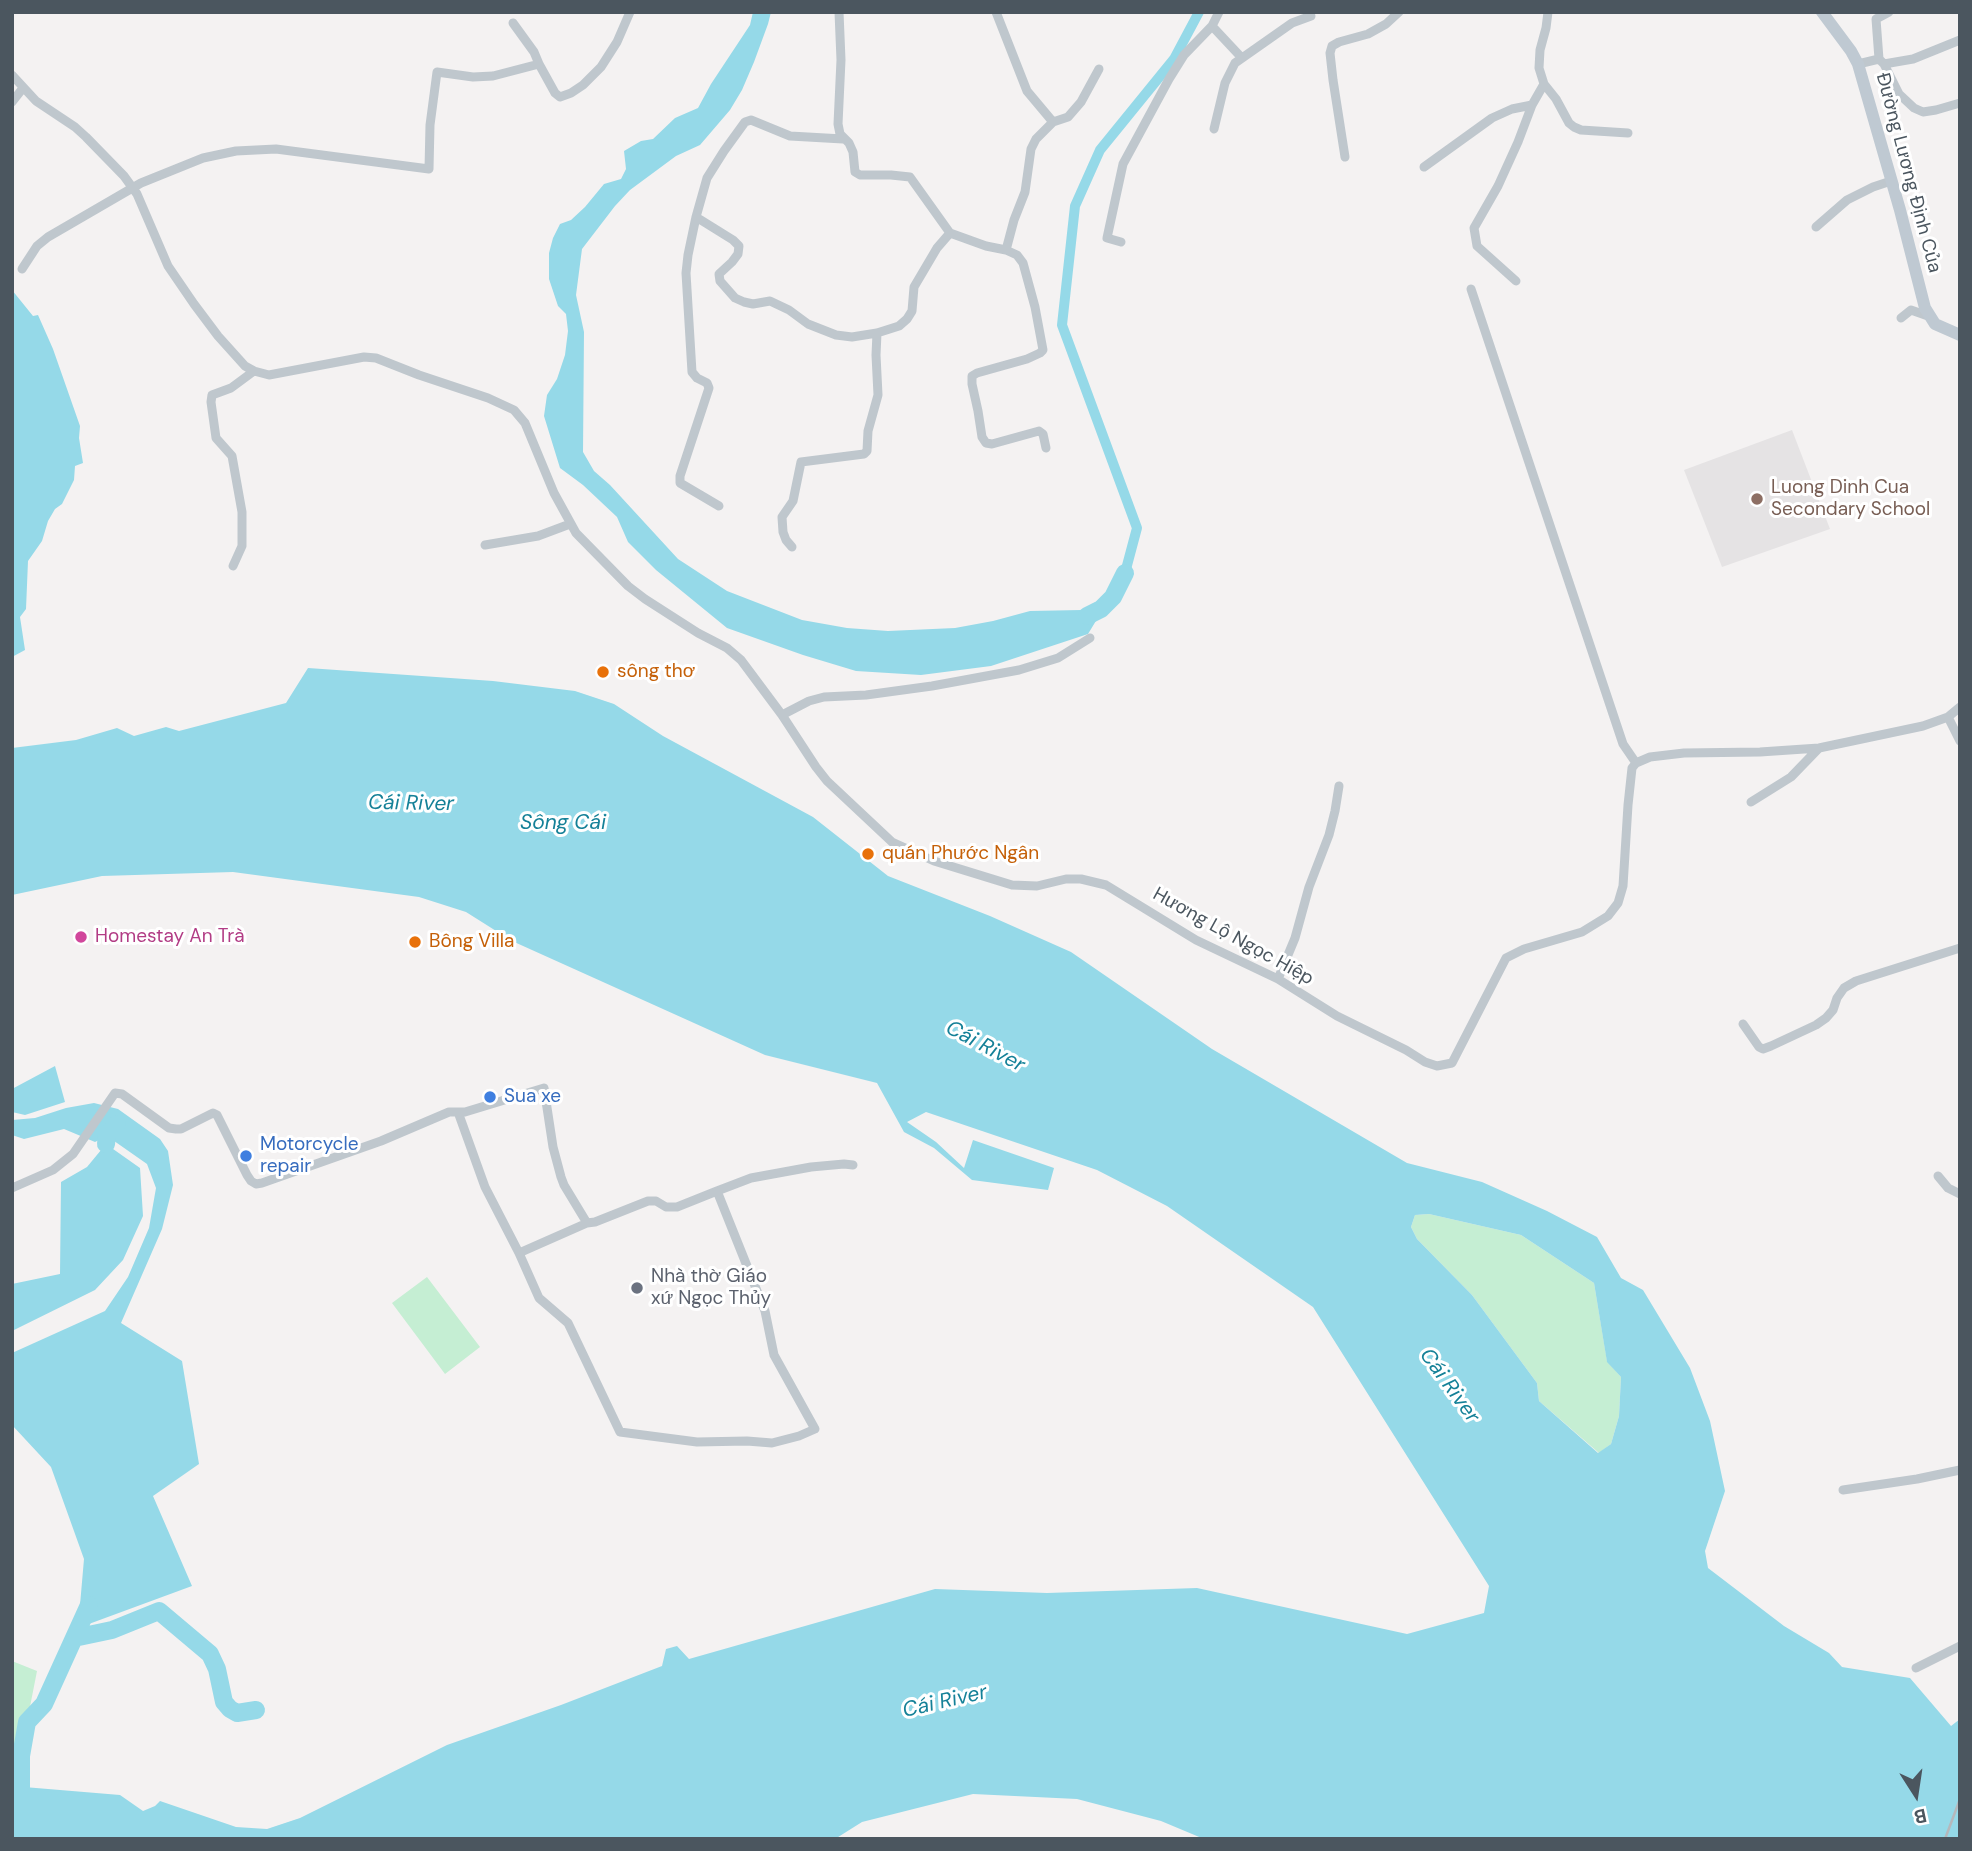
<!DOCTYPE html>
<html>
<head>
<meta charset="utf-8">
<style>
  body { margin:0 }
  #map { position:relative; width:1972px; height:1851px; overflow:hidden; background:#f4f2f2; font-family:"DM Sans",sans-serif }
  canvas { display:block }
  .frame { position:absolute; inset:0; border:14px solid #4b565f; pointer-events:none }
  .north { position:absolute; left:1881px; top:1760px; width:70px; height:70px; -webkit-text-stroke:5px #fff; paint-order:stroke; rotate:168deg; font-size:19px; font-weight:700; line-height:28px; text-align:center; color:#4b565f }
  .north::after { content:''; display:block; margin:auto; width:24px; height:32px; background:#4b565f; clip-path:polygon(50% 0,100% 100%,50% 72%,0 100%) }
</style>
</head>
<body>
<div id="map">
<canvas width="1972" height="1851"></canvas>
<div class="frame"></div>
<div class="north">B</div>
</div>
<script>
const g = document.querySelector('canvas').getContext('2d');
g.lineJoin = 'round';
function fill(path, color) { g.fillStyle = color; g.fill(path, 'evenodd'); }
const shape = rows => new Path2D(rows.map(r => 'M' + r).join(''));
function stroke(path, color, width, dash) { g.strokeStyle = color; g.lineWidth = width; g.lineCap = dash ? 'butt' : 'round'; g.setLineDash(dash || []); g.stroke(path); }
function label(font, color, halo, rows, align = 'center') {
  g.font = font + ' "DM Sans",sans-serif'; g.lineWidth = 6; g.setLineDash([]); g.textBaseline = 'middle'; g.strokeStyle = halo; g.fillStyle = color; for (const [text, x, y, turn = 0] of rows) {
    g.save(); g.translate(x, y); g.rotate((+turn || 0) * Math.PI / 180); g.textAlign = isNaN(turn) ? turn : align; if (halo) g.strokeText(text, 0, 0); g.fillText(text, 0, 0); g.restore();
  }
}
const education = shape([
  [1792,430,1830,529,1722,567,1684,470]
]);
const green = shape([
  [1429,1214,1521,1235,1594,1283,1607,1361,1621,1377,1619,1416,1611,1444,1599,1453,1539,1401,1537,1383,1472,1295,1417,1239,1411,1227,1415,1215],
  [427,1277,480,1347,445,1374,392,1303],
  [12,1661,37,1671,27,1722,15,1761,12,1761]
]);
const water = shape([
  [753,12,771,12,768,24,754,62,742,90,730,110,700,145,676,156,630,190,615,206,582,249,576,295,584,332,583,452,594,471,610,485,678,559,727,591,802,620,847,628,888,631,955,628,993,621,1030,611,1081,610,1098,601,1125,573,1088,634,991,666,921,675,856,671,803,655,727,628,656,570,628,542,617,517,583,485,560,468,544,416,547,395,557,379,565,355,568,331,566,314,558,306,549,279,549,253,553,238,560,224,571,220,585,207,604,184,621,179,626,169,624,151,641,141,653,139,675,118,698,108,711,84,750,25],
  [12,290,33,316,38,315,53,349,80,426,79,438,83,463,75,466,74,480,62,504,55,509,48,521,42,541,28,561,26,609,20,617,25,650,12,657],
  [308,668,493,681,575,691,614,704,663,736,813,817,888,876,990,916,1071,952,1212,1049,1407,1163,1482,1182,1547,1211,1597,1237,1621,1278,1643,1290,1690,1368,1710,1421,1725,1491,1705,1551,1708,1568,1784,1626,1829,1653,1842,1667,1910,1678,1951,1726,1960,1719,1960,1839,1204,1839,1161,1821,1077,1799,973,1794,862,1822,835,1839,12,1839,12,1786,120,1795,143,1811,155,1806,160,1801,236,1827,267,1829,300,1818,447,1745,561,1705,662,1666,666,1649,677,1646,689,1659,935,1589,1047,1593,1197,1588,1407,1634,1484,1613,1489,1586,1313,1307,1167,1206,1097,1170,926,1112,907,1122,936,1142,964,1168,973,1140,1054,1168,1048,1190,972,1180,934,1148,904,1132,877,1083,765,1055,512,941,466,912,419,897,233,872,102,876,12,895,12,748,76,740,117,728,134,736,166,727,179,731,286,703],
  [1429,1214,1521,1235,1594,1283,1607,1362,1621,1377,1619,1416,1611,1444,1598,1453,1539,1401,1537,1383,1472,1295,1417,1239,1411,1227,1415,1215],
  [55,1066,65,1102,25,1115,12,1112,12,1089],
  [94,1103,118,1109,160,1139,168,1151,173,1185,162,1229,121,1323,182,1361,199,1464,153,1496,192,1586,78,1628,84,1559,51,1467,12,1425,12,1353,105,1311,128,1277,149,1228,156,1188,147,1164,107,1136,95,1142,64,1129,24,1139,12,1135,12,1120,35,1118,66,1108],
  [106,1144,140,1168,143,1216,123,1260,95,1290,12,1331,12,1284,60,1274,61,1182,87,1167]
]);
const canal = shape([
  [1125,573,1137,528,1062,325,1075,206,1100,150,1174,59,1199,12]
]);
const river = shape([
  [1087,616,1101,609,1113,597,1125,573],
  [106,1144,107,1135,117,1124],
  [74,1638,112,1630,159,1611,210,1654,217,1669,224,1702,230,1709,237,1713,256,1710],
  [21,1839,21,1756,27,1722,44,1704,89,1605]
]);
const street = shape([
  [839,12,841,60,838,124,840,134,849,143,853,152,855,172,860,175,891,175,910,177,950,233,986,246,1006,250,1017,255,1023,263,1035,307,1043,350,1040,353,1027,359,977,373,972,376,972,384,978,411,982,437,986,443,992,444,1039,431,1043,434,1046,448],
  [996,12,1027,91,1053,122,1036,139,1031,149,1025,192,1014,220,1006,250],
  [513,23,534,52,539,64],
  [1212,26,1241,57],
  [1879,59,1876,19,1889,12],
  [1858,64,1879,59,1884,64,1913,59,1960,40],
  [1884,64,1899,94,1914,108,1923,112,1936,110,1960,103],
  [12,75,36,101,75,127,86,137,124,176,137,194,168,266,194,304,218,336,245,366,254,371,269,375,364,357,376,358,419,375,488,398,514,410,525,423,554,493,576,533,628,586,645,599,698,633,727,648,741,660,782,715,816,767,827,781,892,842,934,861,1012,885,1037,886,1066,879,1081,879,1106,885,1196,940,1278,979,1337,1016,1406,1050,1425,1062,1437,1066,1452,1063,1506,958,1524,949,1582,932,1608,916,1618,903,1623,886,1628,805,1632,768,1636,763,1650,757,1684,753,1760,752,1819,748,1923,726,1948,717,1960,707],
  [1544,84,1556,99,1569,123,1574,127,1581,130,1628,133],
  [12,102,23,88],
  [1053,122,1068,117,1081,102,1099,69],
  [1214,129,1225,83,1235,63,1292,23,1311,16],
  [843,139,790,136,751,120,745,122,724,151,707,178,696,217,733,240,739,246,738,254,732,262,719,274,720,281,735,298,744,302,753,304,770,301,789,310,808,324,836,335,852,337,877,333,899,326,907,319,912,311,914,287,937,248,950,233],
  [1345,157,1333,80,1330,53,1332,46,1339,42,1368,34,1386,24,1399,12],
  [1424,167,1492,118,1512,109,1532,105],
  [696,217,688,255,686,273,692,372,697,378,707,383,709,388,680,476,680,483,719,506],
  [1816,227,1847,200,1873,187,1891,181],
  [1121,242,1107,238,1123,164,1169,79,1184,55,1212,26,1219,12],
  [22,269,37,246,48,237,141,183,203,158,236,151,276,149,429,169,430,125,437,72,473,77,493,76,539,64,555,93,560,97,571,93,583,85,601,67,617,42,630,12],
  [1516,281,1477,246,1474,228,1498,186,1518,142,1532,105,1544,84,1539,68,1540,50,1546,28,1548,12],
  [1471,289,1623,744,1636,763],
  [1901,318,1911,310,1928,316],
  [485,545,538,536,570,524],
  [792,547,786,540,783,532,782,517,793,501,801,462,864,454,867,451,868,431,878,395,876,355,877,333],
  [233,566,242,546,242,512,232,456,216,438,211,402,212,395,231,388,254,371],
  [782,715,809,701,824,697,866,695,932,686,1019,670,1058,658,1090,638],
  [1948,717,1960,741],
  [1751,802,1791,777,1819,748],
  [1278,979,1295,938,1309,887,1329,835,1335,811,1339,786],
  [1743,1024,1759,1047,1763,1049,1771,1046,1816,1025,1826,1018,1833,1010,1837,998,1844,988,1856,981,1960,948],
  [1938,1176,1948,1188,1960,1194],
  [12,1188,53,1170,73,1154,115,1093,122,1094,169,1128,176,1129,181,1129,213,1113,217,1115,247,1175,251,1181,256,1184,262,1183,381,1141,449,1112,465,1112,544,1088,553,1147,561,1177,564,1185,587,1223,595,1222,648,1201,656,1201,666,1207,677,1207,717,1191,765,1311,774,1355,815,1429,799,1436,772,1443,747,1441,697,1442,620,1432,568,1323,539,1298,519,1253,485,1187,458,1112],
  [717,1191,751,1178,811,1167,844,1164,853,1165],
  [519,1253,587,1223],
  [1843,1490,1917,1479,1960,1470],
  [1916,1668,1960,1646]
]);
const secondary = shape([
  [1822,12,1851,51,1858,64,1900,210,1925,308,1935,324,1960,335]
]);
const rail = shape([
  [1945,1839,1960,1799]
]);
const markers = [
  [1757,499,7,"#8d6e63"],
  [603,672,7,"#e8710a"],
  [868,854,7,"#e8710a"],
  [81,937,7,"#d1479c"],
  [415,942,7,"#e8710a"],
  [490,1097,7,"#3f7fe0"],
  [246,1156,7,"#3f7fe0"],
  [637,1288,7,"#6b7280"]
];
const streetNames = [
  ["Đường Lương Định Của",1908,173,75],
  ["Hương Lộ Ngọc Hiệp",1233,937,29]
];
const educationNames = [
  ["Luong Dinh Cua",1771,488],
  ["Secondary School",1771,510]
];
const foodNames = [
  ["sông thơ",617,672],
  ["quán Phước Ngân",882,854],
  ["Bông Villa",429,942]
];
const hotelNames = [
  ["Homestay An Trà",95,937]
];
const shopNames = [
  ["Sua xe",504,1097],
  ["Motorcycle",260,1145],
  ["repair",260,1167]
];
const worshipNames = [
  ["Nhà thờ Giáo",651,1277],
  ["xứ Ngọc Thủy",651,1299]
];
const waterNames = [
  ["Cái River",411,804,1],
  ["Sông Cái",563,823],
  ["Cái River",985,1047,28],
  ["Cái River",1449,1386,54],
  ["Cái River",945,1702,-13]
];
fill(education, '#e5e3e4');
fill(green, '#c5eed3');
fill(water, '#95d9e8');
stroke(canal, '#95d9e8', 10);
stroke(river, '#95d9e8', 18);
stroke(street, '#bfc7cd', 9);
stroke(secondary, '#bfc9d2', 12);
stroke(rail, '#b5b8bc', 2.5);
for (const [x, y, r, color] of markers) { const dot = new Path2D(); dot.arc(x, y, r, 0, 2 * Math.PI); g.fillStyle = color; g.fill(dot); stroke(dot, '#fff', 2.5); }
label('19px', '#4b565f', '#fff', streetNames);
label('19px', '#785e54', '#fff', educationNames, 'left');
label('19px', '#c56008', '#fff', foodNames, 'left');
label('19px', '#b23c85', '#fff', hotelNames, 'left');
label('19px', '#366cbe', '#fff', shopNames, 'left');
label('19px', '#5b616d', '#fff', worshipNames, 'left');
label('italic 21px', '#158198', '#fff', waterNames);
</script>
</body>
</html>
